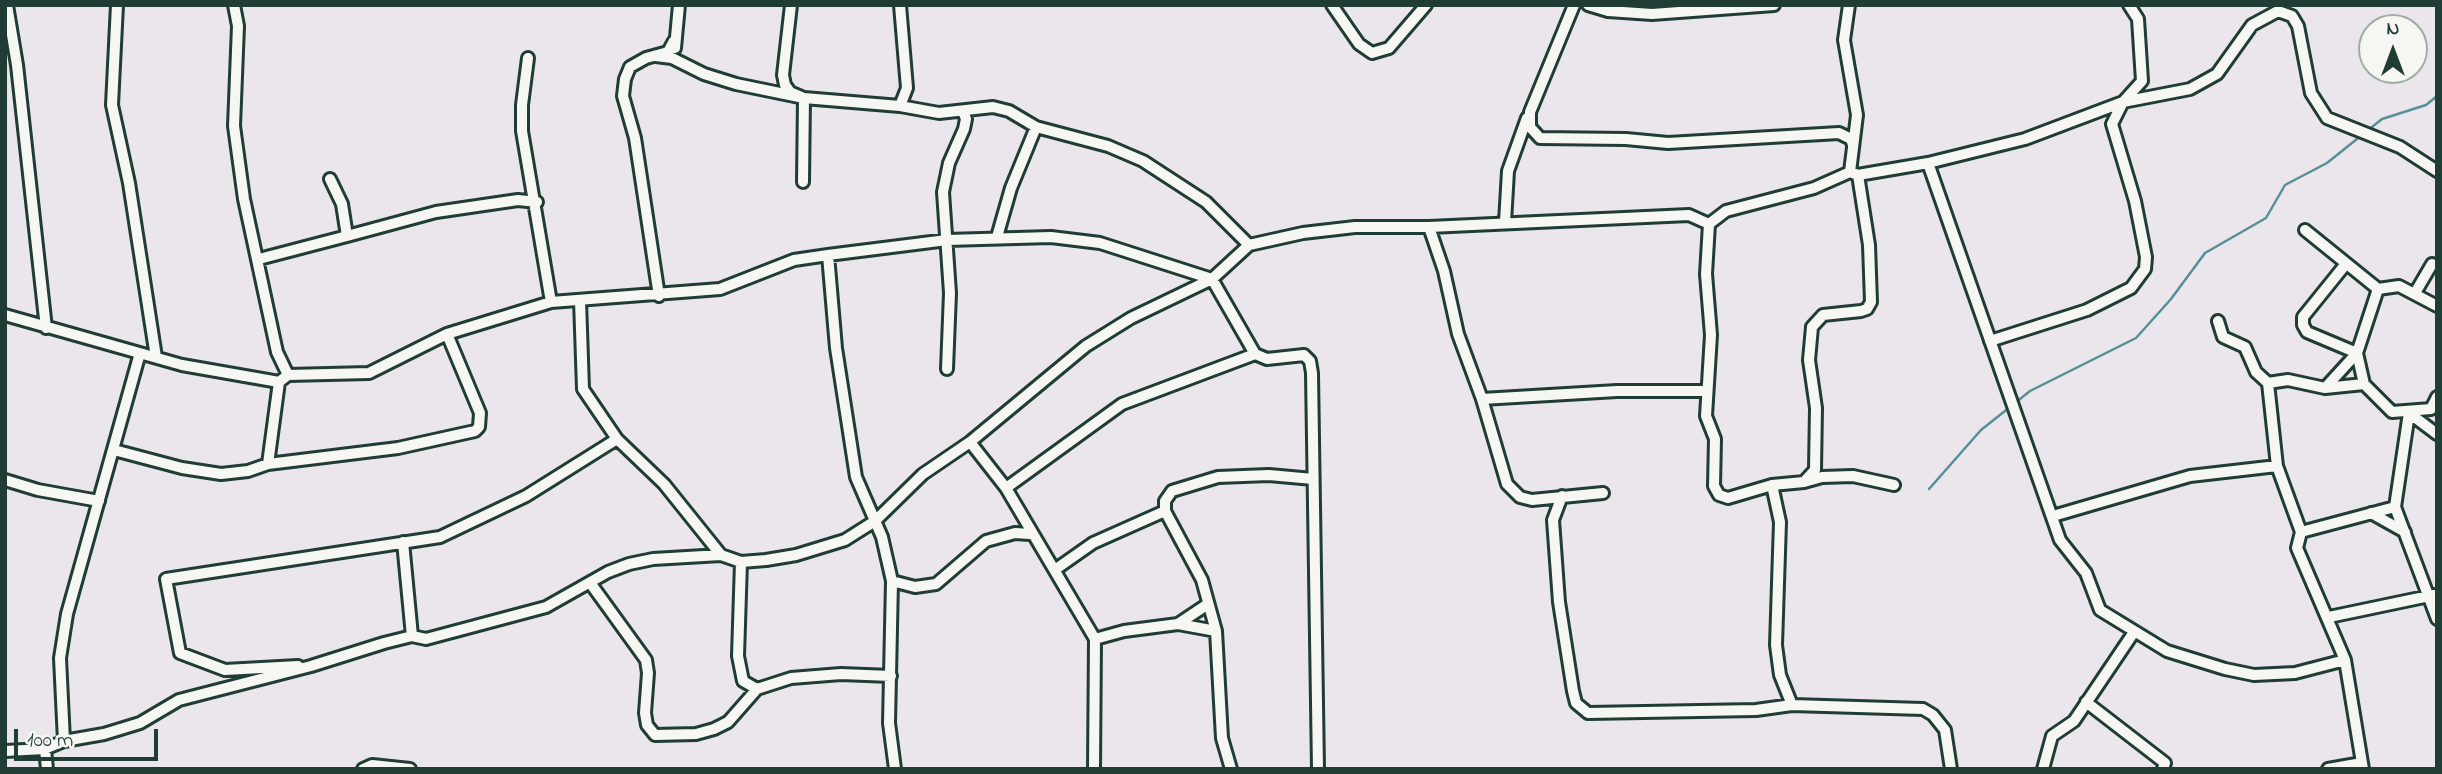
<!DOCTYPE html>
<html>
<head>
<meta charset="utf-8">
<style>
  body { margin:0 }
  #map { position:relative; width:2442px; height:774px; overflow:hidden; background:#ebe6ec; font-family:"Indie Flower",sans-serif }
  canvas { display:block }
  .frame { position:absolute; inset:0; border:7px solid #1f3d34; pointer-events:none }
  .north { position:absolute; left:2358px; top:14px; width:70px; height:70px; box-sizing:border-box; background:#f6f6f2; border:2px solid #a0aca6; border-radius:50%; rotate:0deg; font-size:19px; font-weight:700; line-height:28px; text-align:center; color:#1f3d34 }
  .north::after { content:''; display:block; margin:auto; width:24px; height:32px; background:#1f3d34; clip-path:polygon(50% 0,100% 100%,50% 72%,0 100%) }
  .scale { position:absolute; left:14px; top:729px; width:144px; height:32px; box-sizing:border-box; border:4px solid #1f3d34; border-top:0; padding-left:9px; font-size:21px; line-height:24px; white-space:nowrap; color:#1f3d34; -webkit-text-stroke:5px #f6f6f2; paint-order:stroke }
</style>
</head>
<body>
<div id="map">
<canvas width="2442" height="774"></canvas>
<div class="frame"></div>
<div class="north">N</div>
<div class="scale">100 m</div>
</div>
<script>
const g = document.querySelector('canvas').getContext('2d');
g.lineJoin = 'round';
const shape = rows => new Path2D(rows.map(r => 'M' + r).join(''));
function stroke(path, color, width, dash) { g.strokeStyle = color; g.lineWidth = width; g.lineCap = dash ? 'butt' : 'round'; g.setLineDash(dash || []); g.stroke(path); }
const stream = shape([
  [2367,131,2382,119,2426,105,2437,96],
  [2015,403,2030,391,2136,338,2171,299,2205,253,2266,218,2285,185,2327,163,2362,135],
  [1929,489,1981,430,2010,407]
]);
const minor = shape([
  [7,5,17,65,46,328],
  [117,5,112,105,129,183,156,357],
  [234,5,238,26,234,126,244,199,277,352,288,375],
  [791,5,783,75,785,85,790,92,804,98,803,182],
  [900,5,907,88,900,106],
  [1332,5,1359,44,1372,53,1389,48,1426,5],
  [1574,5,1530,112,1530,127,1540,138,1626,139,1668,143,1839,133,1851,139,1853,145],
  [1588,5,1608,11,1652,14,1774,5],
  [1849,5,1844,40,1857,115,1850,172,1858,175,1928,163,2025,139,2123,102,2190,89,2217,74,2252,25,2278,11,2292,16,2298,26,2311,93,2327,118,2400,147,2437,171],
  [675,48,679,5],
  [656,56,672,58,704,74,736,84,804,98,900,106,939,113,993,107,1009,111,1036,127,1108,146,1143,161,1206,202,1249,245],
  [528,58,522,105,522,131,551,302],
  [1928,163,2060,540,2086,573,2100,610,2167,651,2225,669,2254,675,2295,673,2345,660],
  [1850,172,1814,188,1726,211,1709,224,1706,274,1711,335,1706,416,1715,439,1714,486,1719,495,1728,498,1772,485,1804,482,1815,470,1816,408,1809,360,1812,327,1823,315,1861,311,1867,309,1871,302,1869,245,1858,175],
  [330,179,342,204,347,236,436,212,518,200,537,202],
  [1505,222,1508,171,1527,118],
  [1429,227,1689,215,1709,224],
  [2305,230,2378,289],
  [997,237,1011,188,1036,127],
  [828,255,836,348,856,477,882,537,892,581,889,723,895,769],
  [259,259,347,236],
  [2345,265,2303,317,2303,325,2307,332,2357,353],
  [2415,293,2432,264],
  [659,296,635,138,623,96,625,79,630,67,646,58,668,52,674,41],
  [580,300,583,389,617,439,664,484,721,555],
  [5,315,182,365,279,382,288,375,369,373,447,334,551,302,720,289,794,260,828,255,947,240,1051,237,1100,243,1212,279,1255,354],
  [2218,321,2223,337,2245,347,2256,372,2268,383,2277,466,2301,532,2297,548,2345,660,2363,769],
  [1990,341,2087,310,2131,288,2145,269,2146,257,2135,201,2112,124,2123,102,2142,81,2138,19,2129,5],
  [2357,353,2364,384,2392,412,2431,409,2437,397],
  [947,369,950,293,943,192,949,163,964,129,966,119,963,111],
  [2268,383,2288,380,2325,388,2364,384],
  [2325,388,2357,353,2378,289,2399,286,2437,306],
  [1482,399,1617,391,1706,391],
  [2409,413,2395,507,2437,619],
  [2409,413,2437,434],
  [970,442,1006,488,1095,639,1094,769],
  [114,450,182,468,221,474,248,471,268,464,398,448,475,431,479,427,480,413,447,334],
  [268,464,279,382],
  [5,480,38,490,99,501],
  [1804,482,1822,477,1853,476,1894,485],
  [1772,485,1780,522,1776,645,1780,675,1792,705],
  [1006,488,1122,404,1255,354,1267,359,1304,355,1310,361,1312,373,1318,769],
  [1562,496,1553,520,1559,602,1573,691,1576,703,1588,713,1756,710,1792,705,1923,709,1933,715,1945,730,1951,769],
  [2371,513,2405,532],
  [2053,516,2190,476,2277,466],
  [2301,532,2395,507],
  [403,542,412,636],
  [741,562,738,656,743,681,757,689],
  [1056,569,1093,543,1165,511],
  [892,581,915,587,936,584,986,541,1015,533,1030,534],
  [591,584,646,660,648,673,645,713,647,725,655,735,696,734,714,729,728,722,757,689,791,678,841,674,891,676],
  [2329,617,2434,595],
  [1178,624,1208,604],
  [1095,639,1124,631,1178,624,1216,631],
  [298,666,225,670,180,653,166,579,440,537,526,496,617,439],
  [2086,702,2165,763,2163,769],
  [64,741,60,658,67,614,140,353],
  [45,749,47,769],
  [5,751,45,749,64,741,104,734,140,723,179,700,311,666,384,643,412,636,426,639,546,607,608,572,629,564,653,559,721,555,741,562,766,560,796,555,845,540,875,521,923,474,970,442,1086,346,1131,318,1212,279,1249,245,1303,233,1355,227,1429,227,1444,271,1458,334,1482,399,1507,484,1520,497,1532,500,1603,493],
  [363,769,372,765,410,769],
  [1231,769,1222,738,1216,631,1202,580,1165,511,1165,501,1172,491,1218,477,1269,475,1313,479],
  [2043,769,2052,736,2074,721,2134,632],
  [2328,769,2362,763]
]);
stroke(stream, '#568f98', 2.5);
stroke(minor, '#1f3d34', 16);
stroke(minor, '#f6f6f2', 10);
</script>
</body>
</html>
